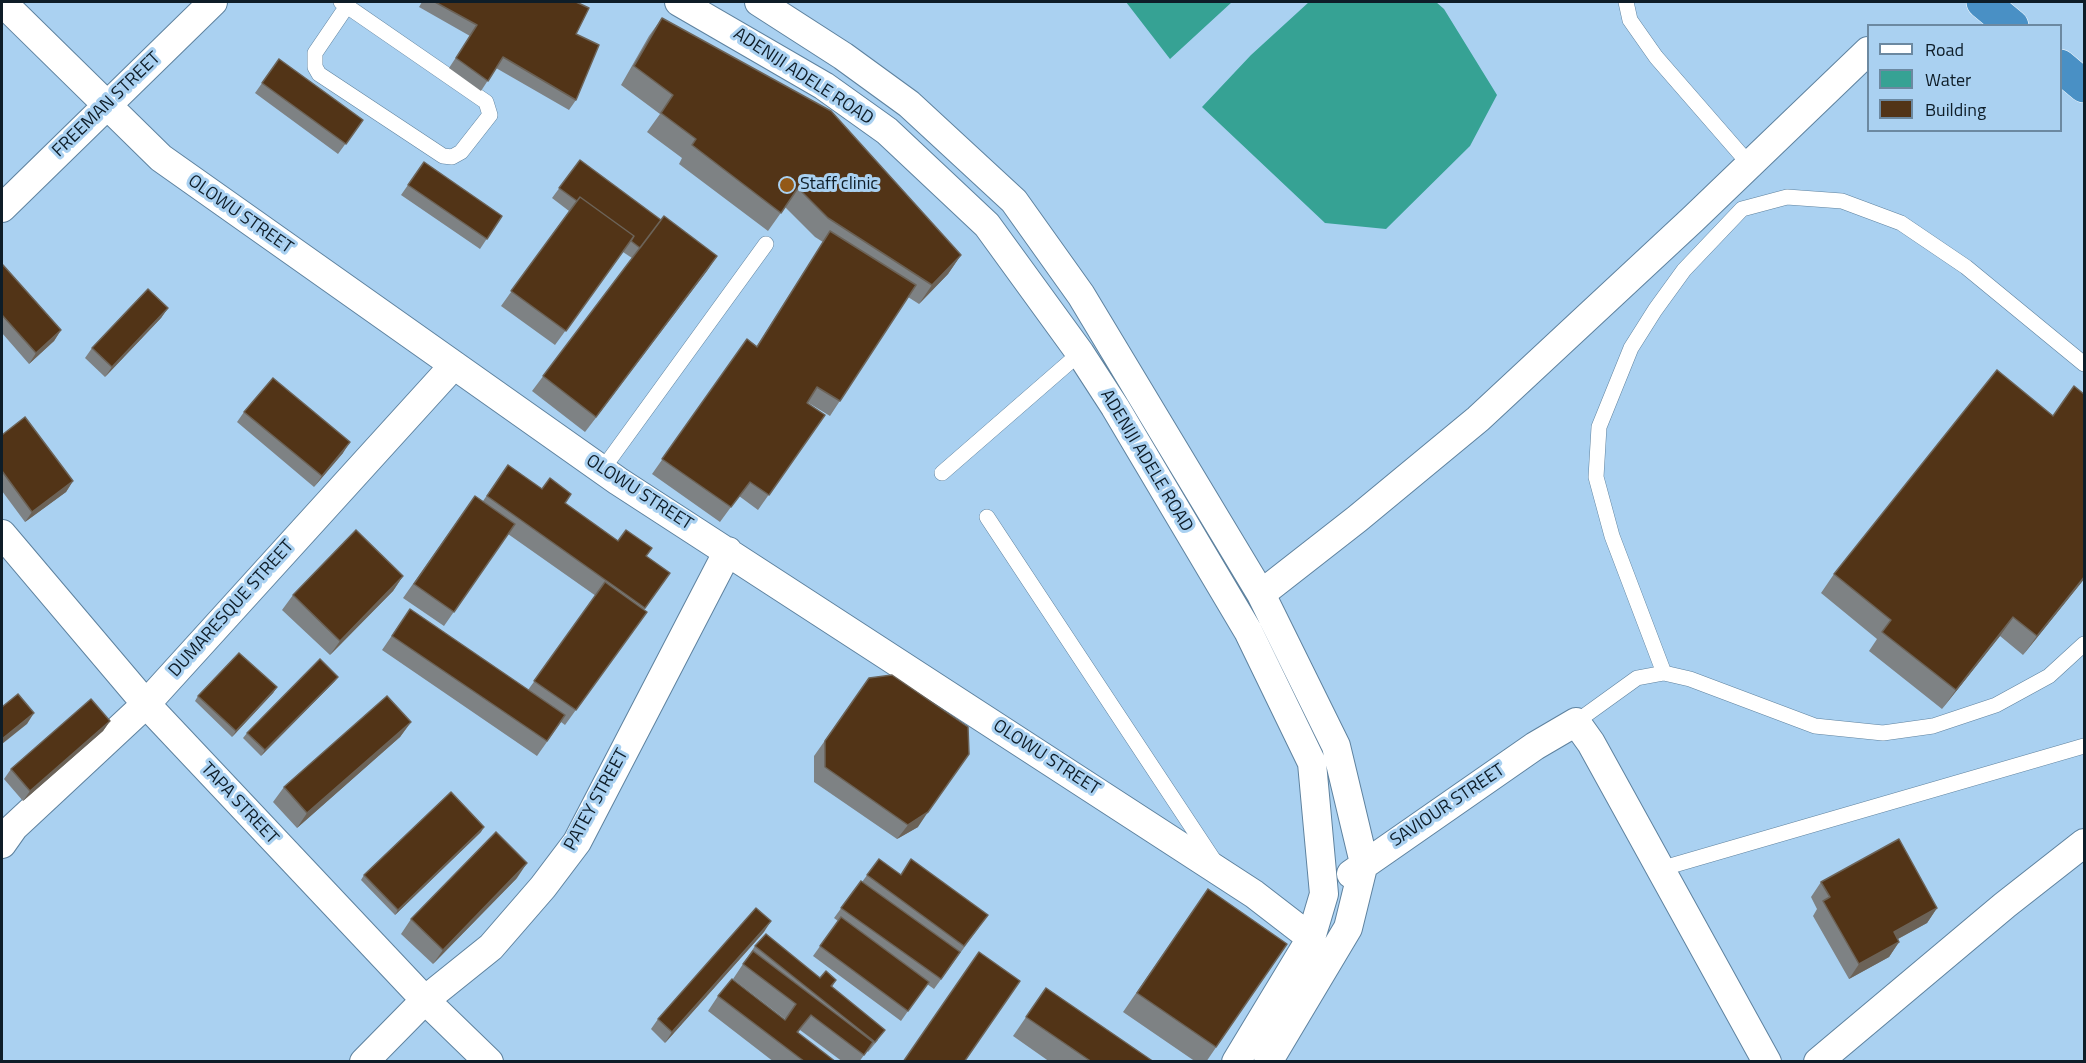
<!DOCTYPE html>
<html>
<head>
<meta charset="utf-8">
<style>
  body { margin:0 }
  #map { position:relative; width:2086px; height:1063px; overflow:hidden; background:#aad1f1; font-family:"Titillium Web",sans-serif }
  canvas { display:block }
  .frame { position:absolute; inset:0; border:3px solid #0e1d28; pointer-events:none }
  .legend { position:absolute; left:1867px; top:24px; width:195px; height:108px; box-sizing:border-box; background:#aad1f1; border:2px solid #6c89a1; margin:0; padding:8px 10px; list-style:none; font-size:18px; color:#0e1d28 }
  .legend li { display:flex; align-items:center; gap:12px; height:30px }
  .legend b { width:30px; border:2px solid #6c89a1 }
</style>
</head>
<body>
<div id="map">
<canvas width="2086" height="1063"></canvas>
<div class="frame"></div>
<ul class="legend">
<li><b style="height:8px;background:#fff"></b>Road</li>
<li><b style="height:16px;background:#36a294"></b>Water</li>
<li><b style="height:16px;background:#523417"></b>Building</li>
</ul>
</div>
<script>
const g = document.querySelector('canvas').getContext('2d');
g.lineJoin = 'round';
function fill(path, color) { g.fillStyle = color; g.fill(path, 'evenodd'); }
const shape = rows => new Path2D(rows.map(r => 'M' + r).join(''));
function stroke(path, color, width, dash) { g.strokeStyle = color; g.lineWidth = width; g.lineCap = dash ? 'butt' : 'round'; g.setLineDash(dash || []); g.stroke(path); }
function label(font, color, halo, rows, align = 'center') {
  g.font = font + ' "Titillium Web",sans-serif'; g.lineWidth = 6; g.setLineDash([]); g.textBaseline = 'middle'; g.strokeStyle = halo; g.fillStyle = color; for (const [text, x, y, turn = 0] of rows) {
    g.save(); g.translate(x, y); g.rotate((+turn || 0) * Math.PI / 180); g.textAlign = isNaN(turn) ? turn : align; if (halo) g.strokeText(text, 0, 0); g.fillText(text, 0, 0); g.restore();
  }
}
const water = shape([
  [1126,2,1232,2,1170,59],
  [1309,2,1436,2,1444,9,1497,95,1470,146,1386,229,1325,223,1202,107,1251,55]
]);
const lane = shape([
  [341,2,486,102,490,115,461,152,452,157,443,156,319,74,315,67,315,53,347,6],
  [1626,2,1630,20,1656,57,1750,165],
  [602,470,766,244],
  [942,473,1080,353],
  [987,517,1213,859],
  [1664,673,1612,536,1596,477,1599,427,1631,348,1655,310,1684,270,1742,209,1787,197,1842,201,1901,223,1966,267,2084,364],
  [1576,722,1637,678,1664,673,1690,679,1815,726,1883,733,1933,726,1996,705,2049,676,2084,644],
  [1660,869,2084,746]
]);
const street = shape([
  [2,2,161,158,618,481,1254,894,1311,938],
  [679,2,824,86,887,131,987,225,1080,353,1115,407,1248,631,1312,763,1324,894,1311,938,1236,1062],
  [759,2,843,56,909,104,1014,201,1081,295,1261,594,1336,746,1364,863,1348,928,1268,1062],
  [2,208,213,2],
  [2,534,146,704,425,1000,489,1062],
  [1261,594,1357,519,1478,419,1693,219,1868,51],
  [2,844,14,827,146,704,454,365],
  [1351,874,1535,746,1576,722,1591,743,1767,1062],
  [364,1062,425,1000,491,947,543,887,577,842,728,551],
  [1818,1062,2005,905,2084,843]
]);
const highway = shape([
  [1983,2,2012,26],
  [2060,66,2084,86]
]);
const wall = shape([
  [422,2,576,2,576,100,569,110,496,68,481,91,449,68,470,36,419,7],
  [662,18,961,255,948,274,919,304,908,297,830,416,807,402,825,415,758,510,739,496,720,522,652,474,747,339,757,346,823,242,815,237,785,207,768,231,679,164,682,158,647,132,660,114,621,85,649,36],
  [279,59,363,120,338,154,255,93],
  [580,160,661,220,717,256,585,432,532,391,632,258,623,252,555,345,501,306,569,211,552,198],
  [424,162,502,216,480,249,401,195],
  [2,267,61,330,54,341,29,364,2,333],
  [168,308,161,318,105,377,85,358,92,348],
  [2085,395,2085,578,2023,655,2000,636,1942,709,1869,651,1877,639,1821,593,1834,574,2053,416],
  [244,412,343,453,314,487,237,422],
  [2,435,73,481,66,492,25,522,2,491],
  [508,465,542,489,565,503,618,541,646,556,670,573,644,610,647,612,565,725,561,722,537,756,382,650,410,609,528,690,596,596,508,534,444,626,403,598,475,496,483,501],
  [403,576,393,591,330,655,282,610,293,595],
  [338,677,334,682,261,756,243,738,247,733],
  [869,678,918,827,897,839,814,782,814,756],
  [277,687,273,693,232,737,195,701,198,696],
  [110,721,103,731,23,801,4,779,11,769],
  [411,722,400,737,297,828,273,802,284,787],
  [481,832,395,915,361,880,364,875],
  [879,859,901,875,988,915,934,989,927,984,901,1021,813,956,838,921,834,918,861,881,862,882],
  [517,878,433,964,401,934,411,919],
  [1821,882,1937,908,1927,923,1898,939,1899,942,1889,957,1849,979,1813,916,1817,909,1811,897],
  [1208,889,1287,944,1206,1062,1196,1062,1123,1012],
  [764,932,665,1043,651,1029,658,1019],
  [755,946,820,978,836,980,832,987,878,1040,868,1052,867,1051,859,1062,843,1062,800,1030,798,1033,836,1062,774,1062,708,1011,718,996,785,1020,785,1019,733,979],
  [1046,988,1154,1062,1050,1062,1013,1036]
]);
const shadedWall = shape([
  [961,255,948,274,919,304,932,285],
  [717,256,707,271,585,432,596,417],
  [168,308,161,318,105,377,112,367],
  [61,330,54,341,29,364,36,353],
  [350,442,343,453,314,487,322,476],
  [73,481,66,492,25,522,32,512],
  [403,576,393,591,330,655,340,641],
  [2085,576,2085,578,2023,655,2037,636],
  [2013,617,2000,636,1942,709,1956,690],
  [338,677,334,682,261,756,265,750],
  [277,687,273,693,232,737,236,731],
  [34,713,27,724,2,744,2,739],
  [110,721,103,731,23,801,30,791],
  [411,722,400,737,297,828,307,813],
  [928,812,918,827,897,839,908,825],
  [484,827,481,832,395,915,398,910],
  [527,863,517,878,433,964,443,950],
  [1937,908,1927,923,1883,947,1894,932],
  [771,921,764,932,665,1043,672,1032],
  [1899,942,1889,957,1849,979,1859,964]
]);
const building = shape([
  [435,2,576,2,589,8,576,34,599,45,576,100,503,57,488,81,456,58,477,25,435,2],
  [662,18,831,111,961,255,932,285,828,218,798,188,781,213,692,145,696,139,661,113,673,95,634,66,662,18],
  [279,59,363,120,346,144,262,83,279,59],
  [580,160,661,220,640,248,631,241,634,236,580,197,577,201,559,188,580,160],
  [424,162,502,216,487,239,408,185,424,162],
  [580,197,634,236,566,331,511,291,580,197],
  [664,216,717,256,596,417,543,376,664,216],
  [830,231,916,285,840,401,817,387,807,403,825,415,769,495,750,482,731,507,662,459,747,339,757,347,830,231],
  [3,265,61,330,36,353,2,315,2,267,3,265],
  [148,289,168,308,112,367,92,348,148,289],
  [1997,370,2053,416,2074,386,2085,395,2085,576,2037,636,2013,617,1956,690,1882,632,1891,620,1834,574,1997,370],
  [273,378,350,442,322,476,244,412,273,378],
  [25,417,73,481,32,512,2,471,2,435,25,417],
  [508,465,542,489,550,478,571,494,565,503,618,541,626,530,652,548,646,556,670,573,645,608,487,496,508,465],
  [475,496,515,524,454,612,414,584,475,496],
  [356,530,403,576,340,641,293,595,356,530],
  [605,582,647,612,576,710,534,681,605,582],
  [410,609,565,715,547,741,392,636,410,609],
  [239,653,277,687,236,731,198,696,239,653],
  [320,659,338,677,265,750,247,733,320,659],
  [892,675,968,727,969,754,928,812,908,825,825,767,825,741,869,678,892,675],
  [18,694,34,713,2,739,2,707,18,694],
  [387,696,411,722,307,813,284,787,387,696],
  [91,699,110,721,30,791,11,769,91,699],
  [451,792,484,827,398,910,364,875,451,792],
  [496,832,527,863,443,950,411,919,496,832],
  [1899,839,1937,908,1894,932,1899,942,1859,964,1823,901,1830,897,1821,882,1899,839],
  [879,859,901,875,911,859,988,915,964,946,867,875,879,859],
  [861,881,960,952,941,979,841,908,861,881],
  [1208,889,1287,944,1216,1047,1137,993,1208,889],
  [756,908,771,921,672,1032,658,1019,756,908],
  [841,917,929,982,908,1011,820,946,841,917],
  [766,934,820,978,826,971,836,980,831,986,885,1030,875,1042,755,946,766,934],
  [753,951,873,1042,864,1055,811,1015,797,1032,836,1062,805,1062,718,996,732,979,785,1020,796,1004,743,964,753,951],
  [979,952,1020,981,964,1062,903,1062,979,952],
  [1046,988,1154,1062,1092,1062,1026,1017,1046,988]
]);
const markers = [
  [787,185,8,"#935917"]
];
const streetNames = [
  ["ADENIJI ADELE ROAD",803,77,33],
  ["FREEMAN STREET",107,105,-44],
  ["OLOWU STREET",240,215,35],
  ["ADENIJI ADELE ROAD",1146,461,59],
  ["OLOWU STREET",639,493,33],
  ["DUMARESQUE STREET",232,609,-48],
  ["OLOWU STREET",1046,758,33],
  ["PATEY STREET",597,800,-61],
  ["TAPA STREET",239,804,47],
  ["SAVIOUR STREET",1448,806,-34]
];
const poiNames = [
  ["Staff clinic",800,185]
];
fill(water, '#36a294');
stroke(lane, '#5e829f', 16);
stroke(street, '#5e829f', 30);
stroke(highway, '#fff', 34);
stroke(lane, '#fff', 15);
stroke(street, '#fff', 28);
stroke(highway, '#4990c5', 33);
fill(wall, '#7e8284');
fill(shadedWall, '#6c6358');
fill(building, '#523417');
stroke(building, '#6c6358', 1.5);
for (const [x, y, r, color] of markers) { const dot = new Path2D(); dot.arc(x, y, r, 0, 2 * Math.PI); g.fillStyle = color; g.fill(dot); stroke(dot, '#aad1f1', 2); }
label('18px', '#0e1d28', '#aad1f1', streetNames);
label('18px', '#0e1d28', '#aad1f1', poiNames, 'left');
</script>
</body>
</html>
